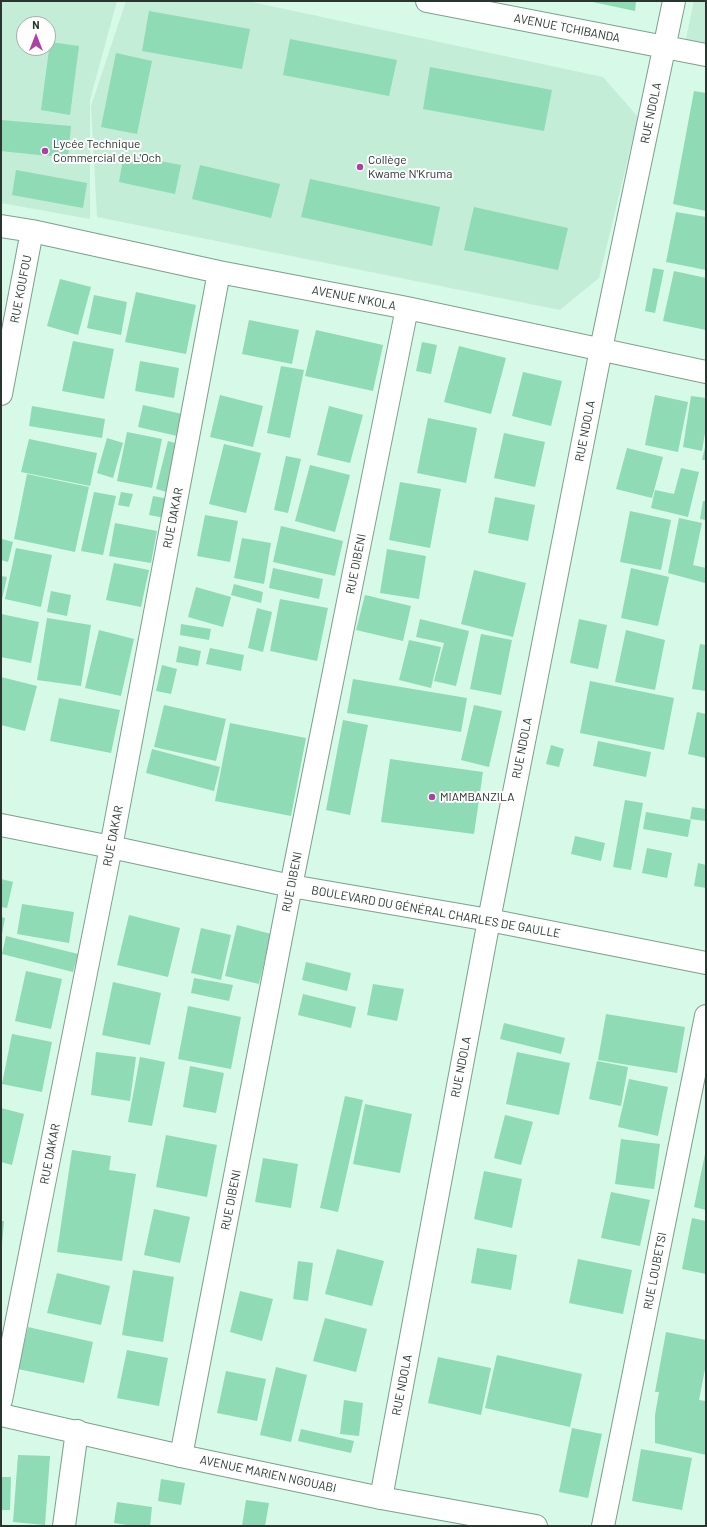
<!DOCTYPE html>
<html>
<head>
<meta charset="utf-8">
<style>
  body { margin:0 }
  #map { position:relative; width:707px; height:1527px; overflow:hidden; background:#d6fae7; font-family:Barlow,sans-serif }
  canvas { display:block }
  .frame { position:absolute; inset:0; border:2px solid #28362f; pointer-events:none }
  .north { position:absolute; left:16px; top:16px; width:40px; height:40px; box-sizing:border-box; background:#fdfdfd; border:1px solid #a8adab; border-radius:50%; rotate:0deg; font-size:11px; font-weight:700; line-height:16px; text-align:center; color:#28362f }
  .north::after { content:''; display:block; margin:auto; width:14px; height:18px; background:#ad41a1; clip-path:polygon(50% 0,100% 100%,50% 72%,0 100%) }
</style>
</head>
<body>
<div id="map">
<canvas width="707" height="1527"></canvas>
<div class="frame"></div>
<div class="north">N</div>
</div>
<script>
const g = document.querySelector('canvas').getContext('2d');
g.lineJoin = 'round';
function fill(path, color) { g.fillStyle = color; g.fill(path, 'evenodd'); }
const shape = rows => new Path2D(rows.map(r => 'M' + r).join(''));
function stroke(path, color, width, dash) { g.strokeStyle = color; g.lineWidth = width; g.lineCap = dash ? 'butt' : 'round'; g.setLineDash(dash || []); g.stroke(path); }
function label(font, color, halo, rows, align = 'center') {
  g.font = font + ' Barlow,sans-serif'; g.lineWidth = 4; g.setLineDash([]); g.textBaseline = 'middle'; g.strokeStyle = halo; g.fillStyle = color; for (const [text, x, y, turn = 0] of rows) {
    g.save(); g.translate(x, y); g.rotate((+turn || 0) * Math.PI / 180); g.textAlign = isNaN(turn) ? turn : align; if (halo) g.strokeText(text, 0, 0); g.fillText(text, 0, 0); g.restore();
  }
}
const built = shape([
  [1,1,117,1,90,100,90,219,1,203],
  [24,24,48,24,48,48,24,48],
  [126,1,247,1,603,77,638,117,599,278,560,310,97,217,91,106],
  [694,1,706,1,706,44,686,39]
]);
const building = shape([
  [588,1,636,1,635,11],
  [149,11,250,29,242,69,142,51],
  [290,39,397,60,389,96,283,75],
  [50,42,79,46,70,115,41,110],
  [116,53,152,61,137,134,101,127],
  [430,67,552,90,544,131,423,109],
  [694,91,706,93,706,211,673,204],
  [1,120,71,126,68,158,1,151],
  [124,154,181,165,175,194,119,182],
  [200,165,280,184,271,218,192,199],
  [16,170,87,183,83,208,12,195],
  [310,179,440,207,432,246,301,217],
  [474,207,568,228,558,270,464,250],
  [676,212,706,217,706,270,666,262],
  [653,268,664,270,655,313,645,311],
  [674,271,706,278,706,330,663,321],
  [60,279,91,287,78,335,47,326],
  [136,292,196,305,186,354,125,342],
  [94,295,127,302,121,335,87,328],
  [249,320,299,330,292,364,242,354],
  [316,330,383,345,373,391,305,376],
  [73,341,114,349,104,399,62,391],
  [422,342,437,345,431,374,416,371],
  [459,346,506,358,491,414,444,402],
  [140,361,179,368,174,398,135,391],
  [281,366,304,370,290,438,267,433],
  [523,372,562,381,551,426,512,416],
  [220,395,263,406,253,447,210,437],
  [655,395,688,402,678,452,645,445],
  [691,396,706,398,706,427,702,451,683,447],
  [143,405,182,414,177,436,138,427],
  [32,406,105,419,102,438,29,426],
  [329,406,363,415,350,463,317,455],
  [428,418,477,428,466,483,417,473],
  [127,432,162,439,152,488,117,481],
  [504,433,545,442,535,487,494,478],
  [107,438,123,443,113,478,97,473],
  [29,439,97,453,90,486,21,472],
  [168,441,182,445,170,493,156,489],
  [224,444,261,453,246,513,209,504],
  [705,447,706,447,706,460,702,460],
  [627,448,663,457,652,498,616,489],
  [286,456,301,459,288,513,274,510],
  [310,465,350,475,335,532,295,521],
  [681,468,699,472,688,517,651,508,655,490,674,494],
  [27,474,89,487,75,552,14,539],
  [400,482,441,489,430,548,389,540],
  [94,492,116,496,103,555,81,551],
  [121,492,133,494,129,507,118,505],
  [153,496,169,499,165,518,149,515],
  [495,497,535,505,528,541,488,533],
  [703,501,706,501,706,520,700,519],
  [630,511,671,520,661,570,620,562],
  [205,515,238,521,230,562,197,556],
  [679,518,702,523,693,565,706,568,705,583,668,573],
  [115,523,157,531,151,563,109,556],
  [281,526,343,541,335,576,273,562],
  [242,538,271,543,264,584,234,578],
  [2,539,13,542,8,562,1,560],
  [16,548,52,555,41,607,5,599],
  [387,549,426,556,419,599,380,593],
  [114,563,149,570,141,607,106,600],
  [273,568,323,579,319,599,269,588],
  [631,568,669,577,658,626,621,618],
  [474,570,526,583,513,637,461,624],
  [1,576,7,577,2,599,1,599],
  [234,584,263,592,261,603,231,595],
  [196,587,231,597,223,627,188,617],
  [51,591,71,595,67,616,47,612],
  [365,595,411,606,403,641,356,630],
  [280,599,328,608,317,661,270,651],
  [257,608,272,612,263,652,248,648],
  [1,614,39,622,31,663,1,657],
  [47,618,91,625,81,686,37,680],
  [420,619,469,631,456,686,434,681,444,643,416,637],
  [579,619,607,625,598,669,570,663],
  [181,624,211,629,209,640,180,635],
  [99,630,134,639,121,696,85,688],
  [626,630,665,640,655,690,615,682],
  [481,634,512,640,501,695,470,689],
  [409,640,441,647,431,688,399,680],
  [700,644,706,645,706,691,692,689],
  [179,646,201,651,198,666,176,662],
  [210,648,244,655,241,671,206,664],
  [162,665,177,669,171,694,156,691],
  [1,677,37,686,25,731,1,725],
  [353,679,467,698,461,732,347,713],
  [590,681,674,698,664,750,580,733],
  [59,698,120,710,111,753,50,741],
  [164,705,226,719,216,761,154,747],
  [474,705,502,711,489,767,461,760],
  [697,712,706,714,706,758,688,754],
  [343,720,368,725,350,815,326,810],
  [230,723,306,738,291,816,215,801],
  [598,741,651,752,646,777,593,766],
  [551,745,564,749,559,767,546,764],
  [152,749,220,767,214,791,146,773],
  [390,759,483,772,474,834,381,822],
  [625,800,643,803,631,870,613,867],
  [692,807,706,809,706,821,690,819],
  [646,812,691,820,688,837,643,829],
  [575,836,605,843,601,861,571,854],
  [647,848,672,853,667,878,642,873],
  [698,863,706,865,706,888,694,886],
  [1,879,13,882,7,908,1,907],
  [22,904,74,912,69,943,17,934],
  [129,915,180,928,168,977,117,965],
  [1,917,5,918,2,934,1,934],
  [237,925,271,934,259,984,225,976],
  [201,928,231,935,221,980,191,973],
  [6,936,78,954,73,972,2,954],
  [306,962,351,973,347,991,302,980],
  [26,971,62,979,51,1029,15,1021],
  [194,978,233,985,229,1001,191,993],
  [113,982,161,993,150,1045,102,1035],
  [373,984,404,989,397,1021,367,1015],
  [303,994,356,1007,351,1028,298,1015],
  [188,1006,241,1017,231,1069,178,1059],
  [606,1014,685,1027,677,1073,598,1060],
  [504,1023,565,1038,561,1054,500,1039],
  [12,1034,52,1042,42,1092,2,1084],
  [96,1052,136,1057,130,1101,91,1095],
  [517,1052,570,1063,559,1115,506,1104],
  [140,1057,165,1062,152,1126,128,1122],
  [597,1061,628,1067,621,1106,589,1099],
  [190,1066,224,1073,216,1113,183,1107],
  [629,1079,668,1087,658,1136,618,1127],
  [345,1096,363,1100,338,1212,320,1208],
  [365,1104,412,1114,400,1173,353,1164],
  [1,1108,24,1114,12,1165,1,1162],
  [505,1115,533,1122,521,1165,494,1158],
  [166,1135,217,1145,207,1197,156,1187],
  [621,1139,660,1144,654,1189,615,1184],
  [72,1150,111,1156,109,1170,136,1174,122,1261,57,1252],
  [705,1154,706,1154,706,1210,694,1207],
  [263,1158,298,1164,291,1208,255,1202],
  [484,1171,522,1179,512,1228,474,1219],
  [611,1192,650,1200,640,1246,601,1238],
  [154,1209,190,1217,180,1263,144,1255],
  [692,1218,706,1221,706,1274,682,1269],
  [1,1221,4,1221,2,1244,1,1244],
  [477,1248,517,1255,511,1290,471,1283],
  [337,1249,384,1261,372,1306,325,1294],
  [578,1259,632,1270,623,1314,569,1303],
  [298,1261,313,1263,308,1301,293,1299],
  [133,1270,174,1277,163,1342,122,1335],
  [57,1273,110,1286,101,1325,47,1313],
  [240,1291,273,1299,262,1341,230,1332],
  [325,1318,367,1329,356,1372,313,1361],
  [28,1327,93,1342,84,1383,18,1369],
  [666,1332,706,1340,706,1364,699,1400,706,1401,706,1455,655,1443,655,1415,659,1392,655,1392],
  [127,1350,168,1358,159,1406,117,1398],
  [497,1355,582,1374,570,1427,485,1408],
  [438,1357,491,1368,481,1415,428,1403],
  [276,1367,307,1375,291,1442,260,1435],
  [226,1371,266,1379,257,1421,217,1413],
  [344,1400,363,1403,359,1436,340,1434],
  [572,1428,602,1434,588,1498,559,1492],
  [301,1429,354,1441,351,1453,298,1441],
  [641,1449,692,1458,682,1510,632,1501],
  [18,1455,50,1456,45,1525,13,1522],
  [1,1477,11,1477,10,1510,1,1510],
  [161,1479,185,1483,181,1505,158,1501],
  [246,1500,269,1503,265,1526,242,1526],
  [117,1502,152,1507,150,1526,134,1526,114,1523]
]);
const minor = shape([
  [427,1,706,55],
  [1,226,32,231,219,272,407,308,706,372],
  [1,394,32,231],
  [1,825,111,847,291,886,489,920,706,963],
  [1,1400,111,847,219,272],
  [181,1456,291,886,407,308],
  [381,1498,489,920,601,349,674,1],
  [64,1526,77,1431],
  [603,1526,706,1016]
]);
const tertiary = shape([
  [1,1415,181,1456,381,1498,536,1526]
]);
const markers = [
  [45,151,4,"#ad41a1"],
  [360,167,4,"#ad41a1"],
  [432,797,4,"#ad41a1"]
];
const streetNames = [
  ["AVENUE TCHIBANDA",567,28,11],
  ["RUE NDOLA",651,113,-78],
  ["RUE KOUFOU",21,289,-79],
  ["AVENUE N'KOLA",354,298,11],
  ["RUE NDOLA",585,431,-79],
  ["RUE DAKAR",173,518,-79],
  ["RUE DIBENI",356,564,-79],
  ["RUE NDOLA",522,748,-79],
  ["RUE DAKAR",113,836,-79],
  ["RUE DIBENI",292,882,-79],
  ["BOULEVARD DU GÉNÉRAL CHARLES DE GAULLE",436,912,10],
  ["RUE NDOLA",461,1067,-79],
  ["RUE DAKAR",50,1154,-79],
  ["RUE DIBENI",231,1200,-79],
  ["RUE LOUBETSI",655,1271,-79],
  ["RUE NDOLA",402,1385,-79],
  ["AVENUE MARIEN NGOUABI",268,1474,12]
];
const poiNames = [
  ["Lycée Technique",53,144],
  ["Commercial de L'Och",53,158],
  ["Collège",368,160],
  ["Kwame N'Kruma",368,174],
  ["MIAMBANZILA",440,797]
];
fill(built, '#c3edd7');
fill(building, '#8edbb5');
stroke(minor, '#7e9f8d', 24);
stroke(tertiary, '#7e9f8d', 24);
stroke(minor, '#fff', 22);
stroke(tertiary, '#fff', 22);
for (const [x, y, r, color] of markers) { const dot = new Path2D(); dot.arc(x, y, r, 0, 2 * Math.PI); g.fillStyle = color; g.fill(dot); stroke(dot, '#fdfdfd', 1.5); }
label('12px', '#28362f', '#fdfdfd', streetNames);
label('12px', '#28362f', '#fdfdfd', poiNames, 'left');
</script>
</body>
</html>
